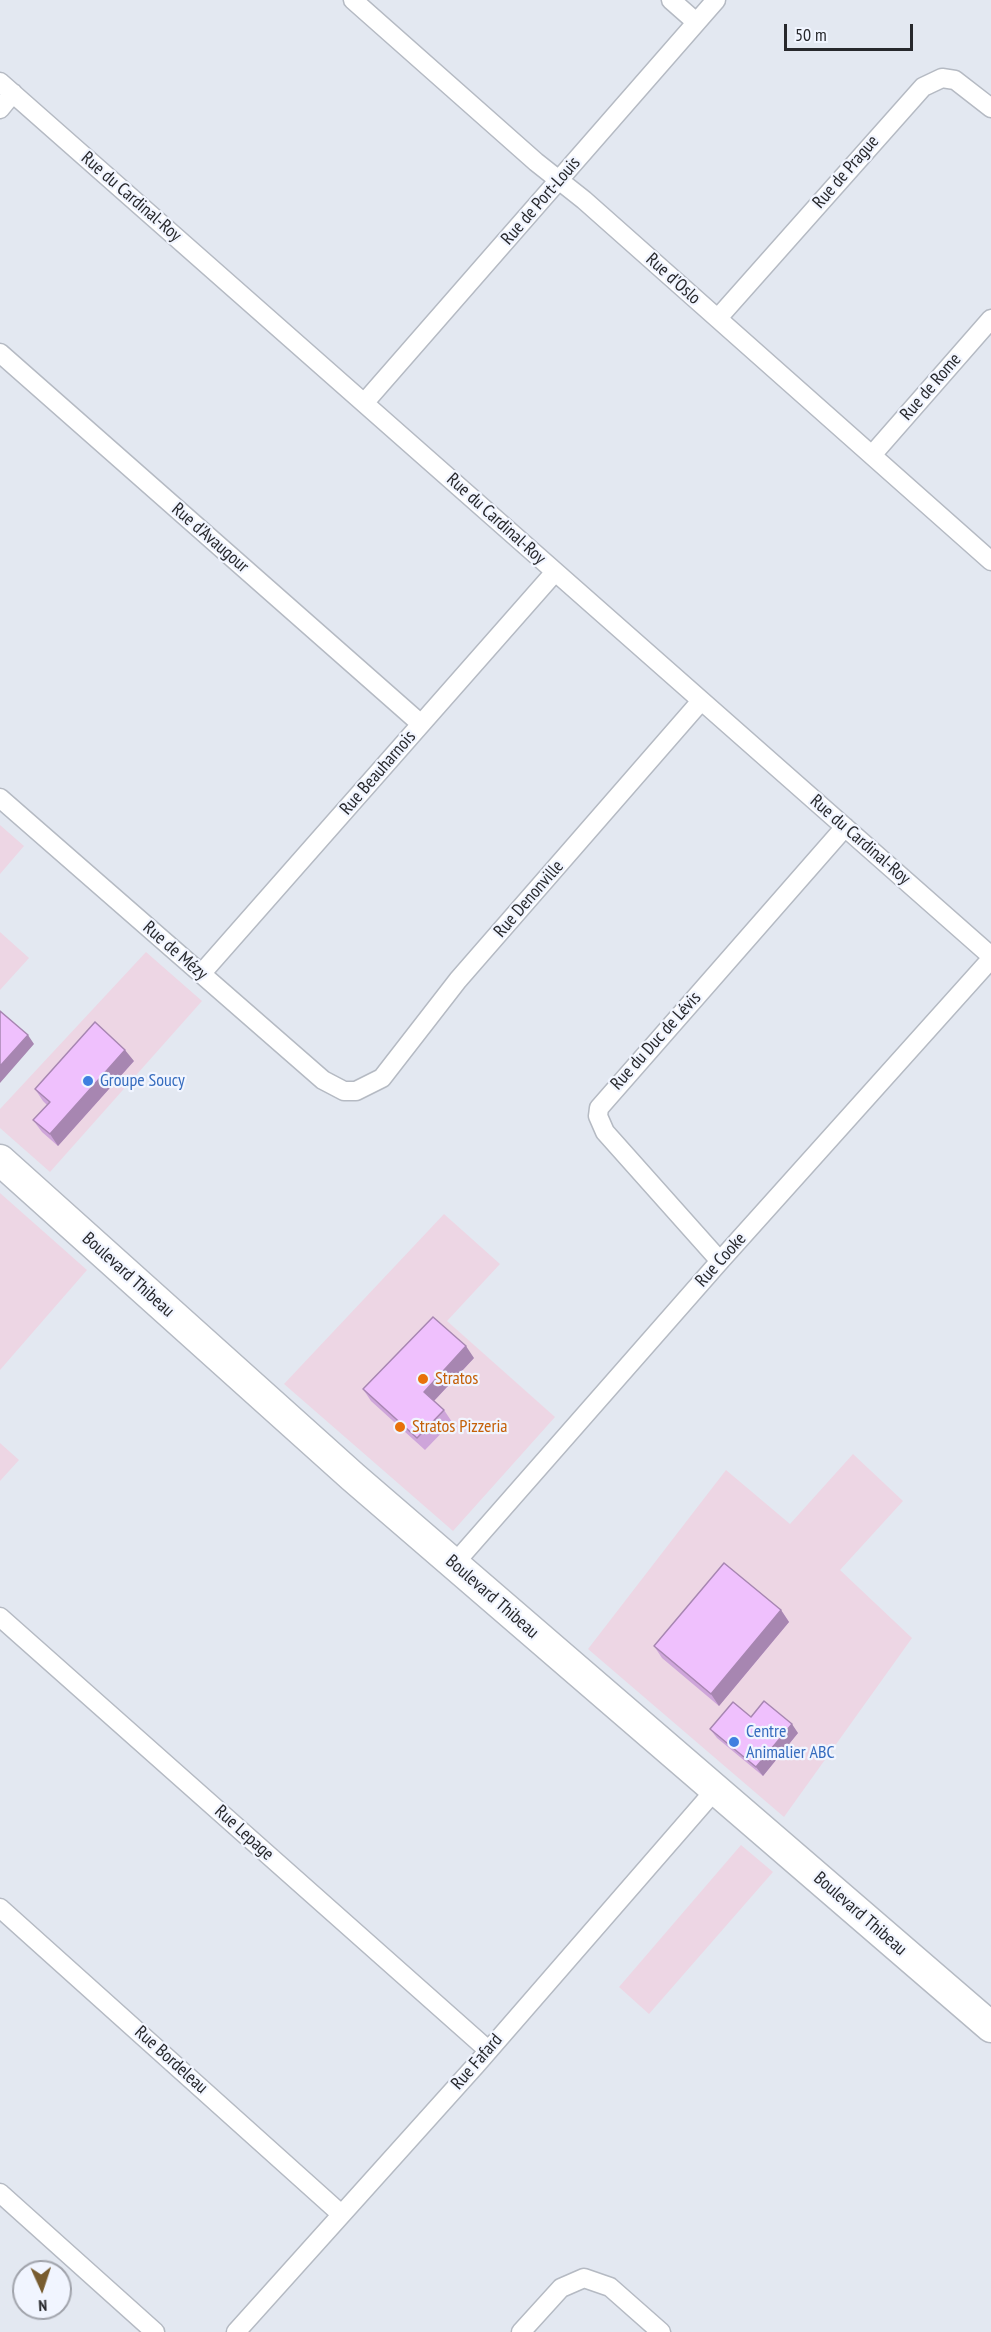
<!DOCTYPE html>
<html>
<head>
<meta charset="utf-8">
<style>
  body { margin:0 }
  #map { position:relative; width:991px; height:2332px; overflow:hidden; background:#e3e8f1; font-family:"PT Sans Narrow",sans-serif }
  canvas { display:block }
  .north { position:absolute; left:12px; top:2260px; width:60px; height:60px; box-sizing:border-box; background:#f1f5ff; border:2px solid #a0a3ab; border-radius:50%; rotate:177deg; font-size:16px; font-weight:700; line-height:24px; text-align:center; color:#27282c }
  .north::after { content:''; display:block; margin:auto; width:21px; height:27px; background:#785c2f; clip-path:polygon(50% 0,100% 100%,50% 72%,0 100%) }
  .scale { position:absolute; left:784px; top:24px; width:129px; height:27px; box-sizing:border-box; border:3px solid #27282c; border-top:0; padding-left:8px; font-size:18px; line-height:21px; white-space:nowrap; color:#27282c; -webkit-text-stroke:4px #f1f5ff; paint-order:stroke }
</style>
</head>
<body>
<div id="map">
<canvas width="991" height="2332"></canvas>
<div class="north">N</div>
<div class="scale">50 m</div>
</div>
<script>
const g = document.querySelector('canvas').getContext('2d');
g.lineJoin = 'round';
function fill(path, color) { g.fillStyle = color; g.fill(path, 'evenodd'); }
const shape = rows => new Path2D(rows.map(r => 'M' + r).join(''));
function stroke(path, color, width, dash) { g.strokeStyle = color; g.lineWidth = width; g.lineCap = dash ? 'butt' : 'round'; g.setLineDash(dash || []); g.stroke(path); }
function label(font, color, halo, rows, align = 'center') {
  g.font = font + ' "PT Sans Narrow",sans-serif'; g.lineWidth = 4.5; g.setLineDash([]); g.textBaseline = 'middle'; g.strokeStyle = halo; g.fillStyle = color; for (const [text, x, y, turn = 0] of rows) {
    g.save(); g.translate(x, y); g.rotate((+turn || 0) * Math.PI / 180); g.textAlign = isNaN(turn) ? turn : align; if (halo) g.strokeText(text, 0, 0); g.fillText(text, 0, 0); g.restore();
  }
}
const commercial = shape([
  [0,825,24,846,0,874],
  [0,932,29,958,0,990],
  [146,952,202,1001,50,1172,0,1128,0,1109],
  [0,1193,87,1270,0,1370],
  [444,1214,500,1264,447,1321,555,1417,453,1531,284,1384],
  [0,1443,19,1460,0,1481],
  [853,1454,903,1501,840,1570,912,1638,784,1817,588,1649,726,1470,790,1524],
  [741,1845,773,1872,649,2014,619,1987]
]);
const street = shape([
  [353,0,536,162,584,200,991,561],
  [671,0,696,22],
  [0,82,991,956],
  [0,109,13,93],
  [718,318,923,87,942,78,955,80,991,108],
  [0,353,421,724],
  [365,402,716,0],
  [872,455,991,319],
  [0,798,323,1080,344,1091,356,1091,382,1078,458,980,701,701],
  [201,974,555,572],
  [720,1261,605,1132,598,1116,599,1108,845,827],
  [454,1564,720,1261,991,959],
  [0,1617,488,2050],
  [0,1908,341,2214],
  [0,2193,155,2332],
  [236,2332,476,2065,715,1790],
  [521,2332,561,2288,584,2278,610,2287,661,2332]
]);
const primary = shape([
  [0,1160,353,1477,991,2027]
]);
const wall = shape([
  [134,1061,58,1146,42,1132,33,1120,47,1105,43,1101,35,1089],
  [474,1358,434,1401,444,1410,452,1422,425,1450,371,1401,363,1389],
  [781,1610,789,1622,719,1706,662,1658,654,1646],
  [751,1717,798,1733,763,1776,717,1738,710,1729]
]);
const shadedWall = shape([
  [28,1035,34,1044,0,1083,0,1066],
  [125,1050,134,1061,58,1146,50,1134],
  [466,1346,474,1358,432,1403,424,1392],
  [781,1610,789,1622,719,1706,711,1694],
  [792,1724,798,1733,763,1776,756,1767]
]);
const building = shape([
  [0,1011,28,1035,0,1066,0,1011],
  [95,1022,125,1050,50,1134,33,1120,50,1102,35,1089,95,1022],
  [433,1317,466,1346,424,1392,444,1410,417,1438,363,1389,433,1317],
  [724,1563,781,1610,711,1694,654,1646,724,1563],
  [764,1701,792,1724,756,1767,710,1729,733,1702,751,1717,764,1701]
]);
const markers = [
  [88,1081,6,"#3f7fe0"],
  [423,1379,6,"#e8710a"],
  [400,1427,6,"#e8710a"],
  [734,1742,6,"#3f7fe0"]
];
const streetNames = [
  ["Rue de Prague",846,172,-49],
  ["Rue du Cardinal-Roy",131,197,41],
  ["Rue de Port-Louis",541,201,-49],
  ["Rue d'Oslo",673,279,42],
  ["Rue de Rome",931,387,-49],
  ["Rue du Cardinal-Roy",496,519,42],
  ["Rue d'Avaugour",210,538,41],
  ["Rue Beauharnois",378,773,-49],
  ["Rue du Cardinal-Roy",860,840,41],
  ["Rue Denonville",529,899,-49],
  ["Rue de Mézy",175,951,41],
  ["Rue du Duc de Lévis",656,1041,-48],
  ["Rue Cooke",721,1260,-48],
  ["Boulevard Thibeau",128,1275,42],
  ["Boulevard Thibeau",492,1597,41],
  ["Rue Lepage",244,1833,42],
  ["Boulevard Thibeau",860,1914,41],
  ["Rue Bordeleau",171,2060,42],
  ["Rue Fafard",477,2062,-49]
];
const shopNames = [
  ["Groupe Soucy",100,1081],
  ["Centre",746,1732],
  ["Animalier ABC",746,1753]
];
const foodNames = [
  ["Stratos",435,1379],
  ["Stratos Pizzeria",412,1427]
];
fill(commercial, '#edd6e4');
stroke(street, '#b5bac3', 21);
stroke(primary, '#b5bac3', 33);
stroke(street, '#fff', 18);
stroke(primary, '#fff', 30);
fill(wall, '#cea5da');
fill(shadedWall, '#a786b1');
fill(building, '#efc0fd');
stroke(building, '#a786b1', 1.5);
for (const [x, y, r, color] of markers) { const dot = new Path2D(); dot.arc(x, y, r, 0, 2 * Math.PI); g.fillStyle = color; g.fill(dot); stroke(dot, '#f1f5ff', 2); }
label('18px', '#27282c', '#f1f5ff', streetNames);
label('18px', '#366cbe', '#f1f5ff', shopNames, 'left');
label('18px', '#c56008', '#f1f5ff', foodNames, 'left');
</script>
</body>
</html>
